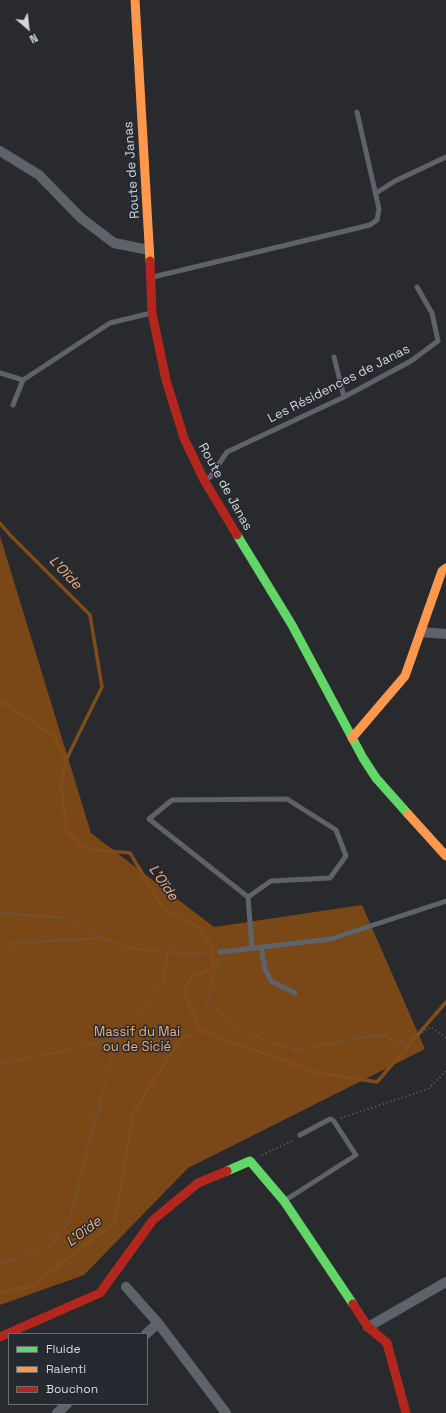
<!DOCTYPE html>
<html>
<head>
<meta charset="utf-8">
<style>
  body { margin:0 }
  #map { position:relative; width:446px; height:1413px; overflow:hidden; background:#282a2d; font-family:"Space Grotesk",sans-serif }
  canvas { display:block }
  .legend { position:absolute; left:8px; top:1333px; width:140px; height:72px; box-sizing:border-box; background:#252930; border:1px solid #6b6f75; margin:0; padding:5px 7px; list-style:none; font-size:12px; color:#d4d7dc }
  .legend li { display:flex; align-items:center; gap:8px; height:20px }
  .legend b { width:20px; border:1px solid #6b6f75 }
  .north { position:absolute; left:8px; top:8px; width:40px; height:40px; -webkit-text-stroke:3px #252930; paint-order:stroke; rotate:152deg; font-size:11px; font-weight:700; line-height:16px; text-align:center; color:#d4d7dc }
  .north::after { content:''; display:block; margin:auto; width:14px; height:18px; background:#d4d7dc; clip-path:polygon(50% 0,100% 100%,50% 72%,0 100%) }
</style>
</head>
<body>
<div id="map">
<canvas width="446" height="1413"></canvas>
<ul class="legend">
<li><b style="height:5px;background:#63d668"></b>Fluide</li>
<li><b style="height:5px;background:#ff974d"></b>Ralenti</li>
<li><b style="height:5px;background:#b3261e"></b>Bouchon</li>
</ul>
<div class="north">N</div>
</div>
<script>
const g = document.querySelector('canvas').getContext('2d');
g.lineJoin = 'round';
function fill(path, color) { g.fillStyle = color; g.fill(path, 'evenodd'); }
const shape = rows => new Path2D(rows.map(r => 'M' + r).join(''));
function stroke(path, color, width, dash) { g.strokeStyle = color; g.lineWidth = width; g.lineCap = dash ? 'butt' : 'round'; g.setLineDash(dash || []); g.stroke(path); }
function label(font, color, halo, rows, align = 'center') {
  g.font = font + ' "Space Grotesk",sans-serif'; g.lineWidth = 3; g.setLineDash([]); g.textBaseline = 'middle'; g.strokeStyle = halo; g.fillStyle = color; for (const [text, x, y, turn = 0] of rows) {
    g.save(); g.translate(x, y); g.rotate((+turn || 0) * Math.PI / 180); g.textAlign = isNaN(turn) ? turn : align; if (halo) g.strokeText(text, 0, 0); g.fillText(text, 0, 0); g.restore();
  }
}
const forest = shape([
  [0,536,91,833,214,927,362,905,425,1049,188,1168,84,1275,0,1305]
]);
const stream = shape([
  [0,523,10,535,90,615,102,687,66,760,61,785,67,832,86,849,130,853,163,908,197,926,213,948,213,967,191,978,184,991,199,1030],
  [0,701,56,738,66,760],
  [0,1292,32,1286,115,1222,133,1114,180,1039,199,1030,314,1072,377,1082,446,1002]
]);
const path = shape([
  [0,913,65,918,100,937],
  [0,944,101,938,133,949,189,954,212,952],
  [218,960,207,1003,244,1032,296,1050,370,1036,387,1035,395,1044,414,1037,431,1027,446,1038],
  [0,1063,60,1052,117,1038,139,1016,164,980,168,951],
  [341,1118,428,1089,446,1071],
  [262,1155,294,1140],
  [0,1264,50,1246,69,1221,117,1038]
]);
const lane = shape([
  [376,193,395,181,446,157],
  [153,277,370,225,377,220,379,209,357,112],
  [334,357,344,397],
  [0,373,23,380,110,323,151,313],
  [13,405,23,380],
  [205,480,210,477,227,452,344,397,411,361,438,341,432,313,417,287],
  [248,897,149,819,172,800,287,799,336,830,346,856,330,878,271,881,248,897,252,948],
  [261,947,265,969,271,981,295,993],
  [220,952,331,939,446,901],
  [284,1201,356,1155,333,1120,330,1119,300,1135]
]);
const street = shape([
  [0,151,39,175,81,218,114,243,149,250],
  [421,632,446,634],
  [126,1287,158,1323,226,1413],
  [368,1327,446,1282],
  [146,1334,158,1323],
  [57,1413,67,1404]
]);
const fast = shape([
  [237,535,292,625,363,758,376,778,408,814],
  [227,1171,250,1161,284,1201,353,1304]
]);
const slow = shape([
  [135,0,150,261],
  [352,738,405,676,442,571,446,568],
  [408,814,446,856]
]);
const jam = shape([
  [150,261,152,313,166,380,184,438,204,480,237,535],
  [353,1304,368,1327,387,1343,406,1413],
  [0,1337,100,1293,153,1220,198,1183,227,1171]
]);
const streetNames = [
  ["Route de Janas",132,170,-94],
  ["Les Résidences de Janas",339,384,-27],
  ["Route de Janas",225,487,61]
];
const parkNames = [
  ["Massif du Mai",137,1032],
  ["ou de Sicié",137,1047]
];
const waterNames = [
  ["L'Oïde",65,573,46],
  ["L'Oïde",163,883,55],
  ["L'Oïde",84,1232,-37]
];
fill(forest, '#7a4716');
stroke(stream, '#814c18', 3.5);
stroke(path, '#64676d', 2, [1, 3]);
stroke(lane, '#5e626a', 5);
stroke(street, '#5e626a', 10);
stroke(fast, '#63d668', 9);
stroke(slow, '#ff974d', 9);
stroke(jam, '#b3261e', 9);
label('13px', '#d4d7dc', '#252930', streetNames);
label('13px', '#f5af79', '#252930', parkNames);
label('italic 14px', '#f7b17a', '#252930', waterNames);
</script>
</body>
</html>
